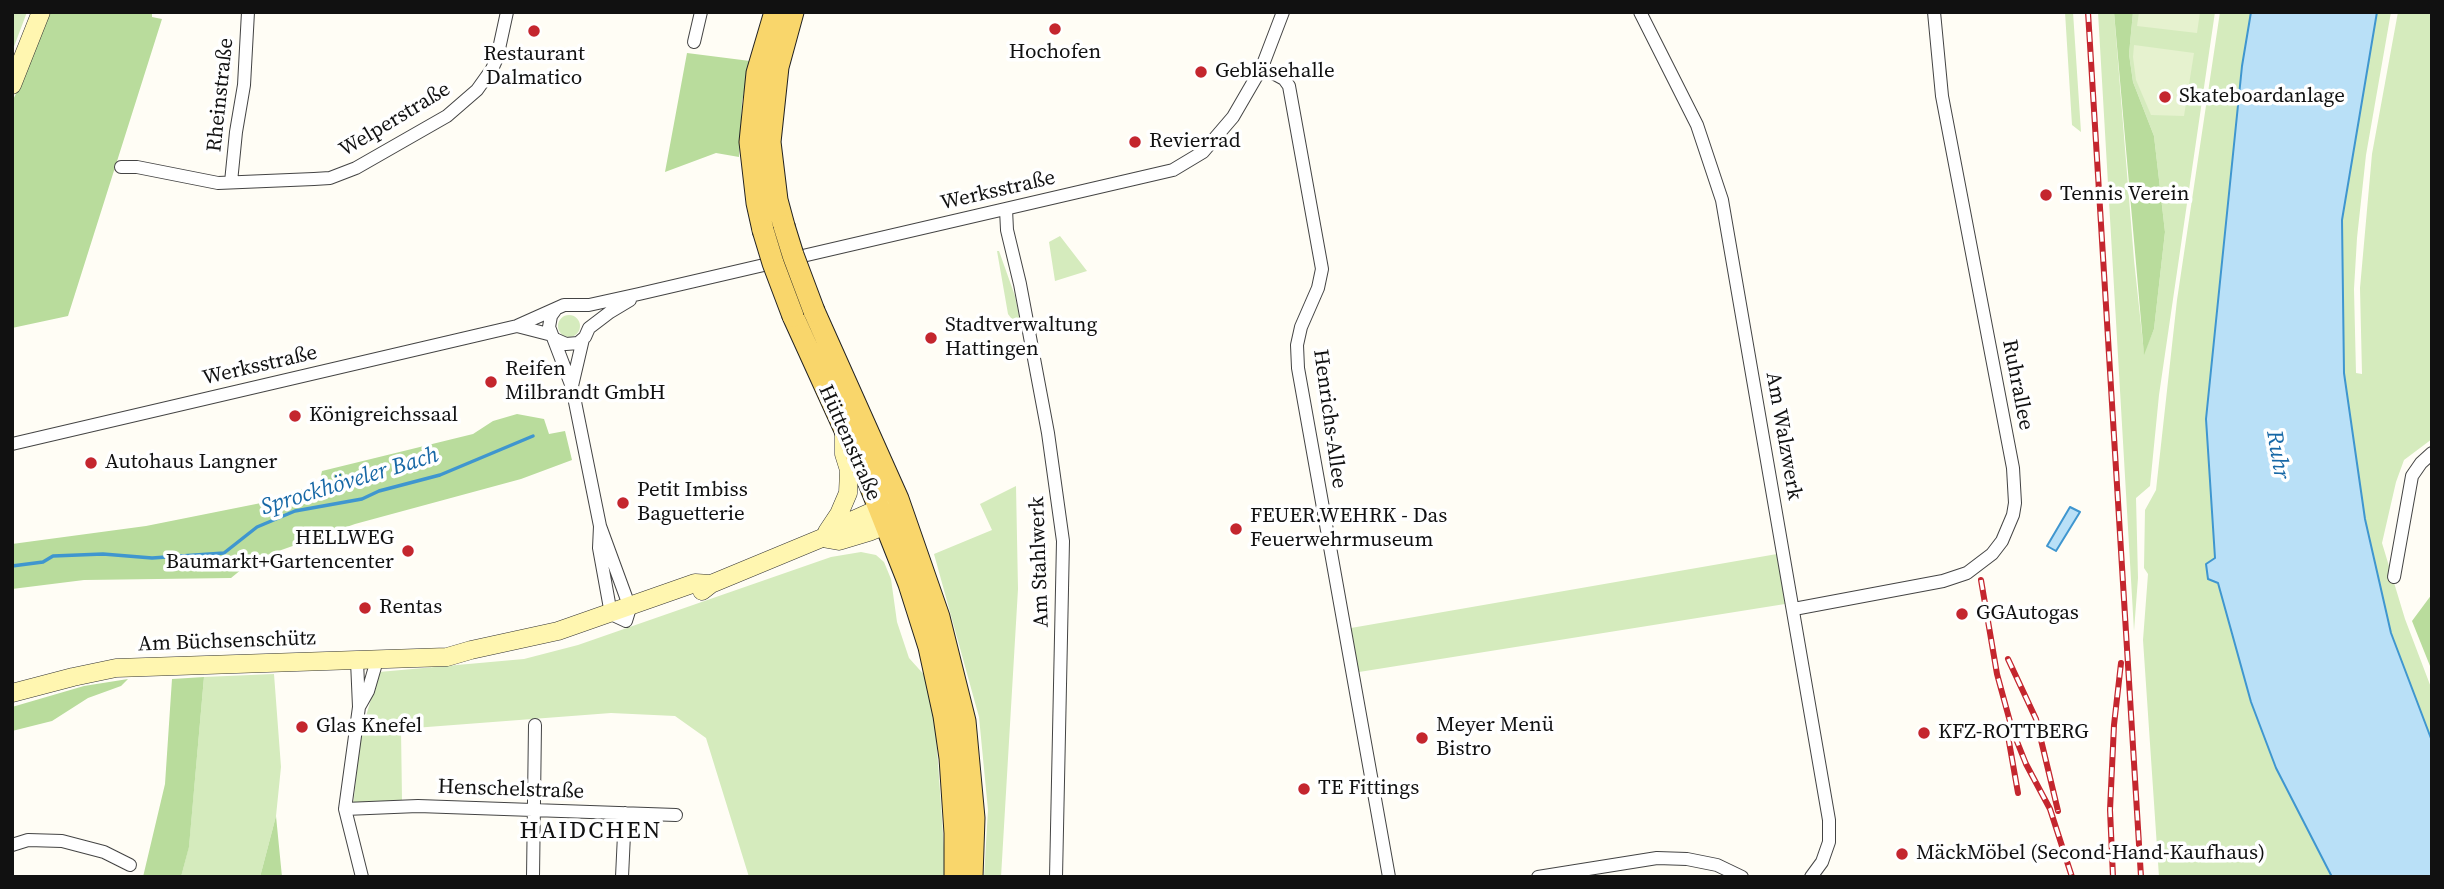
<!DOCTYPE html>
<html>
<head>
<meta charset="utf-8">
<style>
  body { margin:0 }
  #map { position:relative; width:2444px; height:889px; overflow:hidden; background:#fffdf5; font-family:"Source Serif 4",serif }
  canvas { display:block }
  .frame { position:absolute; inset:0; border:14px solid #111; pointer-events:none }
</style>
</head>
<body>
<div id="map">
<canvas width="2444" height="889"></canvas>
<div class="frame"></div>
</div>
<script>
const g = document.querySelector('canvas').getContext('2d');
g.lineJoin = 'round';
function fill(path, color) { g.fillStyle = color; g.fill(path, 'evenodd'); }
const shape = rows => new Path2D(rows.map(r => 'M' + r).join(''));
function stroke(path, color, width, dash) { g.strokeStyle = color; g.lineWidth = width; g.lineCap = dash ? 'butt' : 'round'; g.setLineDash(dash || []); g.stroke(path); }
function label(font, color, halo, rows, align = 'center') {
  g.font = font + ' "Source Serif 4",serif'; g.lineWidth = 7; g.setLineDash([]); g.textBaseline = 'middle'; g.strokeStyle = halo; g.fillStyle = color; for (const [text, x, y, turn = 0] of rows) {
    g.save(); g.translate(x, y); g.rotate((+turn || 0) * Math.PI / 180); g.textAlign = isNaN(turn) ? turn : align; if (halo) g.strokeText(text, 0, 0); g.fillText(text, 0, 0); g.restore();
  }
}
const green = shape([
  [12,12,27,12,12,52],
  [2065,12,2073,12,2081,132,2072,125],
  [2098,12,2114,12,2134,260,2144,353,2154,329,2165,232,2154,136,2133,82,2129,54,2133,12,2215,12,2159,395,2150,486,2136,498,2138,578,2134,631],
  [2220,12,2251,12,2242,66,2206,419,2218,584,2251,702,2276,768,2332,877,2159,877,2143,640,2148,574,2144,568,2145,510,2156,490,2177,300],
  [2377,12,2391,12,2366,155,2357,238,2354,289,2356,373,2362,374,2360,288,2372,154,2398,12,2432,12,2432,439,2404,460,2396,482,2382,543,2405,619,2432,690,2432,741,2390,633,2365,519,2344,373,2342,220],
  [1060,236,1087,271,1055,281,1049,242],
  [997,251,999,251,1015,296,1023,334,1008,314],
  '558 326a11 11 0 1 1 22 0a11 11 0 1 1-22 0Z',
  [1016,486,1018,589,1001,877,984,877,988,810,979,717,934,554,992,530,980,504],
  [861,552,876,555,884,562,891,579,897,622,909,658,927,678,935,720,946,877,749,877,706,738,675,716,611,713,401,729,402,800,353,806,361,733,379,672,524,659,578,645,831,557],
  [1777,554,1785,604,1359,672,1351,628],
  [274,674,281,767,276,816,260,877,181,877,189,846,204,677]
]);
const forest = shape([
  [47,12,152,12,152,17,162,19,68,316,12,328,12,102,27,70],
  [2114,12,2133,12,2129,54,2133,82,2154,136,2165,232,2154,329,2144,355],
  [687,53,750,61,742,102,739,157,716,153,665,172],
  [517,414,544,419,549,434,565,431,572,460,521,479,355,524,253,560,231,578,84,580,12,589,12,544,146,526,261,503,319,484,322,471,473,434,493,421],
  [2432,594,2432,671,2412,621],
  [204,677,189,847,181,877,143,877,165,784,172,679],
  [128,679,121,686,88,698,52,721,12,731,12,707,84,686],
  [276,816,282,877,260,877]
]);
const pitch = shape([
  [2139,12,2200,12,2197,33,2137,26],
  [2134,45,2194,53,2184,116,2151,115,2136,80,2133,57]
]);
const water = shape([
  [2251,12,2377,12,2342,220,2344,373,2365,519,2391,633,2432,741,2432,877,2332,877,2276,768,2251,702,2218,583,2208,579,2206,564,2215,558,2206,419,2242,66,2251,12],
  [2070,507,2080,512,2056,551,2047,546,2070,507]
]);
const stream = shape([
  [12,566,43,562,53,556,103,554,152,558,224,553,257,527,295,511,362,499,379,491,440,475,533,436]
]);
const street = shape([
  [1640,12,1697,125,1722,200,1829,820,1829,842,1822,862,1811,877],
  [694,42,701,12],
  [1262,67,1284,79,1289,86,1322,269,1318,288,1301,327,1297,345,1298,368,1389,877],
  [121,167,137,167,218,183,314,179,330,178,356,168,447,116,477,90,492,69,497,58,507,12],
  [231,182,236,132,244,85,248,12],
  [1006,209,1007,230,1020,284,1048,433,1063,541,1056,877],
  [556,309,551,316,549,327,572,387,600,526,630,608,626,621,611,614,599,548,600,526],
  [517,326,552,335],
  [555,339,566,344,578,343,585,337,589,328,610,312,630,300],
  [572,386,583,339],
  [12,444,517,326,564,305,589,305,639,294,1173,170,1203,152,1233,117,1262,67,1283,12],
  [2394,577,2412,476,2421,463,2432,453],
  [1794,609,1943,581,1967,573,1992,554,2002,541,2013,515,2015,503,2013,468,1942,96,1934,12],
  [357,661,359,707,345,809,362,877],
  [359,707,368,691,377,660],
  [345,809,418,806,676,815],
  [12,845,28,840,62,841,104,852,130,865],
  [533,877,535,725],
  [622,877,625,813],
  [1538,877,1657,858,1687,859,1717,865,1742,877]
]);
const secondary = shape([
  [12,85,41,12],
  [827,532,839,514,848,493,849,470,844,454,844,433],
  [822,538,839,541,869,532,886,525,896,517],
  [702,591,711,584,822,538,840,526,889,504],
  [12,693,73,677,116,668,447,657,471,650,558,631,695,583,711,584]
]);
const primary = shape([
  [784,226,777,200,770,142,778,67,793,12],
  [763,230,757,203,750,142,757,73,775,12],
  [814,311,898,499,939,617,965,721,974,818,972,877],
  [793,316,869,483,909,584,929,647,944,716,950,758,955,833,955,877]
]);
const rail = shape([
  [2088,12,2141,877],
  [1981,580,1997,674,2012,729,2026,764,2050,809,2072,877],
  [2008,659,2036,719,2058,811],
  [2008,736,2018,793],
  [2113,877,2110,810,2114,725,2121,663]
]);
const primaryBridge = shape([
  [784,226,793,255,814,311],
  [763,230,773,263,793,316]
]);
const markers = [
  [1055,29,7,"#c4262e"],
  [534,31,7,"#c4262e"],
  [1201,72,7,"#c4262e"],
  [2165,97,7,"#c4262e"],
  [1135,142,7,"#c4262e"],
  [2046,195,7,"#c4262e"],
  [931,338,7,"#c4262e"],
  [491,382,7,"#c4262e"],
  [295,416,7,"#c4262e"],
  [91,463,7,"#c4262e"],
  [623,503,7,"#c4262e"],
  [1236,529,7,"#c4262e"],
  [408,551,7,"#c4262e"],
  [365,608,7,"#c4262e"],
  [1962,614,7,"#c4262e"],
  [302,727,7,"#c4262e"],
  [1924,733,7,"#c4262e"],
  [1422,738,7,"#c4262e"],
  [1304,789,7,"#c4262e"],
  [1902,854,7,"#c4262e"]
];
const poiNames = [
  ["Hochofen",1055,53,"center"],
  ["Restaurant",534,55,"center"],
  ["Dalmatico",534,79,"center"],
  ["Gebläsehalle",1215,72],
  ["Skateboardanlage",2179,97],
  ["Revierrad",1149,142],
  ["Tennis Verein",2060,195],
  ["Stadtverwaltung",945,326],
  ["Hattingen",945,350],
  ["Reifen",505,370],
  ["Milbrandt GmbH",505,394],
  ["Königreichssaal",309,416],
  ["Autohaus Langner",105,463],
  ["Petit Imbiss",637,491],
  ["Baguetterie",637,515],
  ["FEUER.WEHRK - Das",1250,517],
  ["Feuerwehrmuseum",1250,541],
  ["HELLWEG",394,539,"right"],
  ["Baumarkt+Gartencenter",394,563,"right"],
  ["Rentas",379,608],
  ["GGAutogas",1976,614],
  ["Meyer Menü",1436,726],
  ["Bistro",1436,750],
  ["Glas Knefel",316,727],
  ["KFZ-ROTTBERG",1938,733],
  ["TE Fittings",1318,789],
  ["MäckMöbel (Second-Hand-Kaufhaus)",1916,854]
];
const streetNames = [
  ["Rheinstraße",221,95,-84],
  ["Welperstraße",395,120,-31],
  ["Werksstraße",998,191,-13],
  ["Werksstraße",260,366,-13],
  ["Ruhrallee",2017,385,79],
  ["Henrichs-Allee",1329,419,82],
  ["Am Walzwerk",1783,436,80],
  ["Hüttenstraße",849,443,66],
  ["Am Stahlwerk",1040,562,-92],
  ["Am Büchsenschütz",227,642,-2],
  ["Henschelstraße",511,790,2]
];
const waterNames = [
  ["Ruhr",2277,455,80],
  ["Sprockhöveler Bach",350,482,-17]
];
const quarterNames = [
  ["HAIDCHEN",591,832]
];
fill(green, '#d5ebbd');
fill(forest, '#b9dc9c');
fill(pitch, '#e6f2cf');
fill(water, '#b9e0f7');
stroke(water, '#3f96cf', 2);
stroke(stream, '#3f96cf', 3.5);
stroke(street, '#444', 14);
stroke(secondary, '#333', 19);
stroke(primary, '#222', 23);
stroke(street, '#fff', 12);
stroke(secondary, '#fff6b0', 18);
stroke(primary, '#f9d66b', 21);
stroke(rail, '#c4262e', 6);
stroke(rail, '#fff', 3.5, [10]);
stroke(primaryBridge, '#222', 23, []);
stroke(primaryBridge, '#f9d66b', 21);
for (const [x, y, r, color] of markers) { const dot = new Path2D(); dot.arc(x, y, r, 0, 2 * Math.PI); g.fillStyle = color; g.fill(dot); stroke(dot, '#fff', 2.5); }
label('21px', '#111', '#fff', poiNames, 'left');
label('21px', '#111', '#fff', streetNames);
label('italic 23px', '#1768a6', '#fff', waterNames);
g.letterSpacing = '2px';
label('24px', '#111', '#fff', quarterNames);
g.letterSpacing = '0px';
</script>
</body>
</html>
